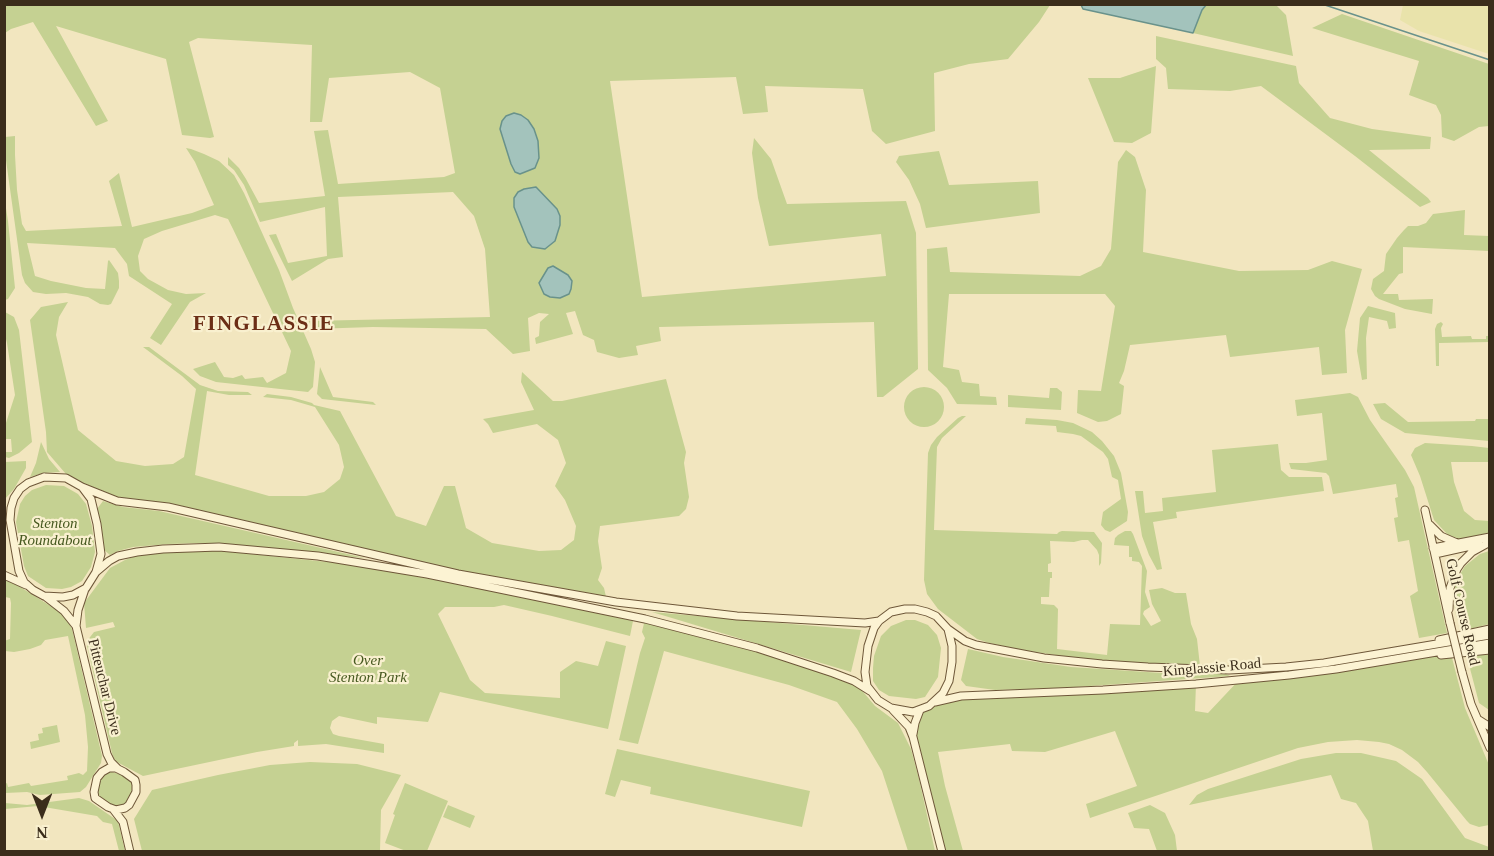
<!DOCTYPE html>
<html>
<head>
<meta charset="utf-8">
<style>
  body { margin:0 }
  #map { position:relative; width:1494px; height:856px; overflow:hidden; background:#f2e6bf; font-family:Georgia,serif }
  canvas { display:block }
  .frame { position:absolute; inset:0; border:6px solid #3b2d1b; pointer-events:none }
  .north { position:absolute; left:12px; top:784px; width:60px; height:60px; -webkit-text-stroke:4px #f9f0cf; paint-order:stroke; rotate:180deg; font-size:16px; font-weight:700; line-height:24px; text-align:center; color:#3b2d1b }
  .north::after { content:''; display:block; margin:auto; width:21px; height:27px; background:#3b2d1b; clip-path:polygon(50% 0,100% 100%,50% 72%,0 100%) }
</style>
</head>
<body>
<div id="map">
<canvas width="1494" height="856"></canvas>
<div class="frame"></div>
<div class="north">N</div>
</div>
<script>
const g = document.querySelector('canvas').getContext('2d');
g.lineJoin = 'round';
function fill(path, color) { g.fillStyle = color; g.fill(path, 'evenodd'); }
const shape = rows => new Path2D(rows.map(r => 'M' + r).join(''));
function stroke(path, color, width, dash) { g.strokeStyle = color; g.lineWidth = width; g.lineCap = dash ? 'butt' : 'round'; g.setLineDash(dash || []); g.stroke(path); }
function label(font, color, halo, rows, align = 'center') {
  g.font = font + ' Georgia,serif'; g.lineWidth = 4.5; g.setLineDash([]); g.textBaseline = 'middle'; g.strokeStyle = halo; g.fillStyle = color; for (const [text, x, y, turn = 0] of rows) {
    g.save(); g.translate(x, y); g.rotate((+turn || 0) * Math.PI / 180); g.textAlign = isNaN(turn) ? turn : align; if (halo) g.strokeText(text, 0, 0); g.fillText(text, 0, 0); g.restore();
  }
}
const farmland = shape([
  [1403,5,1489,5,1489,54,1419,31,1400,20]
]);
const green = shape([
  [697,4,716,6,718,4,1050,5,1039,22,1008,59,969,64,934,73,935,131,886,144,872,131,863,89,765,86,768,112,743,114,736,77,610,81,642,297,886,276,881,234,769,246,758,198,752,153,754,138,771,159,787,204,906,201,916,233,918,369,883,397,877,397,874,322,659,327,661,341,636,346,638,355,619,358,597,352,594,340,583,335,575,311,566,313,573,334,536,344,535,338,539,336,540,322,549,314,539,313,528,318,530,351,513,354,486,329,373,327,312,329,309,321,490,317,485,249,474,216,453,192,338,197,343,257,328,259,292,281,269,235,276,234,288,263,327,256,325,207,260,222,244,185,234,170,228,165,228,157,239,168,246,179,259,203,325,196,314,131,328,130,338,184,444,177,455,173,440,88,410,72,329,78,322,122,310,122,312,45,198,38,189,42,214,137,210,138,182,135,166,59,56,26,108,121,96,126,33,22,11,29,5,33,4,5],
  [1206,5,1276,5,1286,15,1293,56,1193,33,1202,10],
  [1342,14,1489,64,1489,126,1479,127,1454,141,1442,137,1441,115,1436,105,1409,95,1419,61,1312,28],
  [1156,36,1296,66,1299,83,1330,118,1372,129,1431,137,1430,149,1369,150,1428,198,1431,202,1420,207,1355,156,1261,86,1230,91,1168,89,1166,68,1156,59],
  [1156,66,1151,133,1132,143,1114,142,1088,78,1120,78],
  [15,136,15,155,17,190,22,224,26,231,122,226,109,181,119,173,132,227,192,213,214,205,195,162,186,148,191,149,204,154,219,161,234,175,244,193,279,270,293,308,311,349,315,362,313,387,308,392,216,382,200,376,193,369,215,362,224,377,233,378,242,375,245,379,263,377,267,383,286,373,291,351,233,229,228,219,215,215,162,231,144,239,138,256,140,271,148,279,168,290,186,294,206,293,190,302,161,345,150,338,172,304,129,276,127,264,115,248,27,243,35,276,51,281,86,288,105,289,108,261,109,260,118,273,119,281,119,288,111,304,108,305,100,304,88,297,66,293,46,294,33,292,25,283,22,275,5,153,5,137],
  [1126,150,1135,157,1146,190,1143,252,1239,271,1308,270,1332,261,1362,269,1345,330,1347,373,1322,375,1319,347,1230,357,1226,335,1130,345,1124,371,1119,383,1124,386,1121,414,1107,421,1098,422,1077,413,1078,390,1101,391,1115,306,1105,294,949,294,943,367,959,370,962,382,979,384,980,396,996,397,997,405,957,404,947,388,928,370,927,249,947,247,950,272,1080,276,1101,266,1111,249,1118,162],
  [939,151,949,185,1038,181,1040,213,926,228,920,204,909,180,896,162,899,156],
  [5,202,8,221,15,288,8,299,5,300],
  [1465,210,1464,235,1489,236,1489,251,1403,247,1403,273,1399,274,1383,294,1398,294,1399,300,1433,299,1432,314,1405,309,1379,299,1375,296,1371,289,1373,279,1384,271,1386,254,1397,238,1404,230,1408,226,1418,226,1426,223,1433,214],
  [68,302,59,317,56,335,78,430,116,461,145,466,173,464,184,457,196,389,182,376,143,347,149,347,200,385,218,391,248,392,252,395,229,395,207,391,195,475,269,496,306,496,324,492,340,479,344,467,339,445,315,407,291,400,263,397,267,394,291,397,312,403,314,405,340,411,396,516,426,526,444,486,455,486,466,528,492,543,539,551,561,550,574,540,576,526,565,500,555,486,566,463,558,440,537,424,493,433,488,424,483,419,534,410,521,382,522,372,553,401,562,401,666,379,686,452,684,463,689,497,686,509,679,516,600,526,598,541,602,568,598,580,604,588,607,601,458,574,169,507,125,503,72,481,47,452,46,432,30,320,41,307],
  [1368,306,1395,313,1396,328,1389,329,1387,321,1369,317,1366,338,1367,379,1362,380,1357,351,1360,318],
  [5,312,14,317,19,330,32,442,19,453,9,458,5,457,5,452,12,452,11,439,5,439,5,426,15,395,7,343,5,335],
  [1441,322,1443,324,1441,328,1442,337,1471,336,1472,339,1486,339,1486,336,1489,336,1489,342,1439,343,1439,366,1436,366,1435,329,1437,324],
  [320,367,333,397,373,402,376,405,322,399,317,394],
  '904 407a20 20 0 1 1 40 0a20 20 0 1 1-40 0Z',
  [1050,388,1057,388,1062,392,1061,410,1008,407,1008,395,1049,398],
  [1350,393,1358,397,1370,420,1405,470,1414,487,1447,633,1419,638,1410,596,1418,591,1409,540,1398,542,1394,518,1398,517,1395,498,1398,497,1396,484,1333,494,1329,476,1326,473,1291,469,1289,463,1306,463,1327,460,1322,413,1297,416,1295,400],
  [1385,403,1408,422,1475,421,1476,419,1489,419,1489,441,1405,433,1381,419,1373,404],
  [962,416,966,416,942,438,937,447,934,530,1057,534,1059,532,1062,531,1094,532,1102,543,1101,563,1099,566,1099,555,1097,550,1088,540,1082,540,1074,542,1050,541,1051,563,1048,564,1048,572,1052,572,1052,578,1050,578,1049,597,1041,597,1041,604,1054,605,1058,609,1057,649,1107,655,1110,624,1140,625,1142,566,1139,562,1132,561,1132,557,1129,557,1129,546,1114,545,1115,538,1118,535,1125,531,1131,531,1133,534,1147,571,1145,592,1150,607,1144,611,1143,614,1151,626,1161,621,1152,604,1149,590,1162,588,1175,593,1186,593,1191,624,1197,639,1200,666,1132,663,1077,658,1021,650,989,643,977,639,938,609,927,594,924,580,928,453,931,445,937,437,958,418],
  [1026,418,1057,420,1073,423,1092,432,1102,441,1114,456,1121,473,1128,512,1127,521,1110,532,1105,530,1101,525,1103,512,1121,499,1118,480,1112,477,1108,459,1103,452,1081,436,1073,434,1057,432,1056,426,1025,424],
  [41,442,49,459,60,472,43,473,30,477,36,463],
  [1425,443,1472,446,1489,448,1489,462,1451,462,1454,482,1464,511,1475,520,1489,521,1489,533,1459,539,1448,535,1434,520,1420,476,1411,455,1415,448],
  [1278,444,1281,470,1289,477,1322,477,1324,491,1176,512,1177,518,1153,522,1162,569,1157,570,1149,555,1142,536,1135,491,1143,491,1145,513,1163,511,1162,498,1216,492,1212,450],
  [26,461,26,468,14,489,5,499,5,462],
  [46,485,64,486,78,494,86,504,92,526,95,552,91,567,82,581,71,587,62,589,46,588,28,576,24,566,16,522,20,504,25,496,32,490],
  [103,501,123,507,159,511,365,558,201,543,169,544,133,547,118,551,110,555,103,549,97,509],
  [192,551,222,551,337,563,390,571,570,606,633,621,630,636,552,616,504,605,494,607,445,607,438,614,470,680,485,693,560,698,560,672,576,661,598,666,606,641,626,646,608,729,440,692,428,722,377,717,377,724,339,716,332,721,330,728,333,734,339,736,384,744,384,753,326,744,298,746,298,740,294,743,294,746,257,752,143,776,115,761,112,753,87,646,87,641,94,632,115,627,113,622,86,628,84,603,110,568,125,560,138,555,160,552],
  [1489,551,1489,624,1462,631,1456,615,1453,597,1456,581,1465,566,1480,554],
  [5,580,14,583,60,612,68,621,72,629,102,756,101,763,86,787,80,792,40,795,27,792,5,793,5,784,7,783,8,787,29,783,31,786,68,780,67,776,79,773,83,775,87,771,88,747,85,715,68,636,45,640,41,645,30,649,14,652,5,651,4,641,10,639,11,603,10,598,5,597],
  [652,612,861,630,851,672],
  [645,619,757,648,854,681,875,706,898,723,911,749,919,779,935,851,908,851,882,771,857,729,837,702,789,685,664,651,638,744,619,740,640,653,645,638,642,632],
  [906,620,915,620,928,625,937,635,941,648,938,677,925,697,916,699,889,696,879,690,873,681,873,668,874,656,881,636,891,626],
  [968,649,1003,657,1071,667,1177,674,1226,674,1230,676,1062,688,995,690,966,686,961,680],
  [1451,654,1465,708,1489,765,1489,825,1479,827,1470,824,1467,821,1427,772,1418,762,1402,750,1389,744,1379,742,1357,740,1328,742,1298,748,1090,818,1086,804,1137,786,1115,731,1045,752,1012,751,1010,744,938,752,945,786,963,851,945,851,923,764,913,730,920,710,941,699,1196,684,1195,711,1208,713,1240,679,1377,662],
  [1489,654,1490,654,1489,710,1479,703,1467,657],
  [57,725,60,742,31,749,30,742,39,740,38,734,43,733,42,728],
  [617,749,810,791,802,827,650,794,651,787,621,780,615,797,605,794],
  [1336,753,1361,753,1396,761,1422,779,1465,838,1489,847,1489,851,1373,851,1368,821,1356,803,1341,799,1331,775,1189,805,1197,795,1208,789,1301,759],
  [310,762,357,764,401,775,381,810,380,851,142,851,134,819,152,790,218,775,270,765],
  [108,771,123,775,132,783,133,790,128,801,123,806,117,807,112,806,99,797,97,792,98,783,102,777],
  [405,783,448,801,427,851,406,851,385,843,395,815,393,814],
  [79,798,89,801,118,821,125,851,119,851,112,824,103,822,97,816,38,806,5,809,5,803,27,805],
  [448,805,475,816,470,828,443,817],
  [1150,805,1165,813,1175,835,1177,851,1157,851,1149,829,1134,828,1128,813]
]);
const water = shape([
  [1081,5,1081,4,1206,5,1202,10,1193,33,1083,9,1081,5],
  [514,113,521,115,528,120,534,129,538,141,539,158,535,168,520,174,515,172,511,164,500,129,502,121,506,116,514,113],
  [536,187,557,209,560,216,560,225,555,241,545,249,532,247,528,242,514,207,514,198,518,192,524,189,536,187],
  [553,266,568,275,572,281,571,289,569,294,560,298,550,297,544,294,539,283,548,268,553,266]
]);
const stream = shape([
  [1322,4,1490,60]
]);
const secondary = shape([
  [44,477,66,478,82,487,91,499,97,524,101,554,96,572,86,588,73,595,63,597,44,596,33,590,24,582,19,571,10,520,11,508,14,498,20,489,28,483,44,477],
  [82,487,117,501,168,507,458,574,616,602,737,616,865,623,879,621],
  [1425,510,1450,623],
  [1430,525,1441,536,1457,543],
  [1433,548,1490,537],
  [1435,554,1480,544],
  [96,572,109,561,118,556,137,552,163,549,219,547,318,556,427,574,645,619,757,648,833,673,854,681,870,691],
  [4,575,26,585],
  [85,589,78,610,76,626,107,754,111,762,118,769],
  [46,597,64,611,76,626],
  [905,609,915,609,927,612,936,616,948,629,952,646,952,662,949,681,943,693,929,706,913,712,891,708,878,700,867,686,865,672,868,646,874,628,879,621,891,612,905,609],
  [1449,609,1450,588,1457,569,1461,563,1472,552,1490,542],
  [948,629,965,641,976,645,1044,658,1102,664,1148,667,1229,670,1286,667,1324,663,1490,635],
  [1439,640,1490,629],
  [1441,655,1490,650],
  [1462,672,1471,704,1490,748],
  [935,702,961,696,1103,690,1196,684,1289,675,1336,669,1490,643],
  [893,710,909,727,913,737,942,852],
  [1479,720,1490,727],
  [913,734,915,723,920,710],
  [109,768,116,768,124,772,135,780,136,785,136,792,129,805,125,808,116,810,108,807,95,798,94,792,97,778,102,772,109,768],
  [113,809,123,822,130,852]
]);
const secondaryBridge = shape([
  [1450,623,1462,672]
]);
const parkNames = [
  ["Stenton",55,524],
  ["Roundabout",55,541],
  ["Over",368,661],
  ["Stenton Park",368,678]
];
const streetNames = [
  ["Golf Course Road",1462,612,77],
  ["Kinglassie Road",1212,668,-5],
  ["Pitteuchar Drive",104,687,76]
];
const districtNames = [
  ["FINGLASSIE",264,325]
];
fill(farmland, '#e9e3ab');
fill(green, '#c5d192');
fill(water, '#a3c3bc');
stroke(water, '#69928b', 1.5);
stroke(stream, '#69928b', 1.5);
stroke(secondary, '#6e5739', 9);
stroke(secondary, '#fcf3d3', 7);
stroke(secondaryBridge, '#6e5739', 9, []);
stroke(secondaryBridge, '#fcf3d3', 7);
label('italic 15px', '#475920', '#f9f0cf', parkNames);
label('15px', '#3b2d1b', '#f9f0cf', streetNames);
g.letterSpacing = '1.5px';
label('bold 21px', '#6c2e16', '#f9f0cf', districtNames);
g.letterSpacing = '0px';
</script>
</body>
</html>
